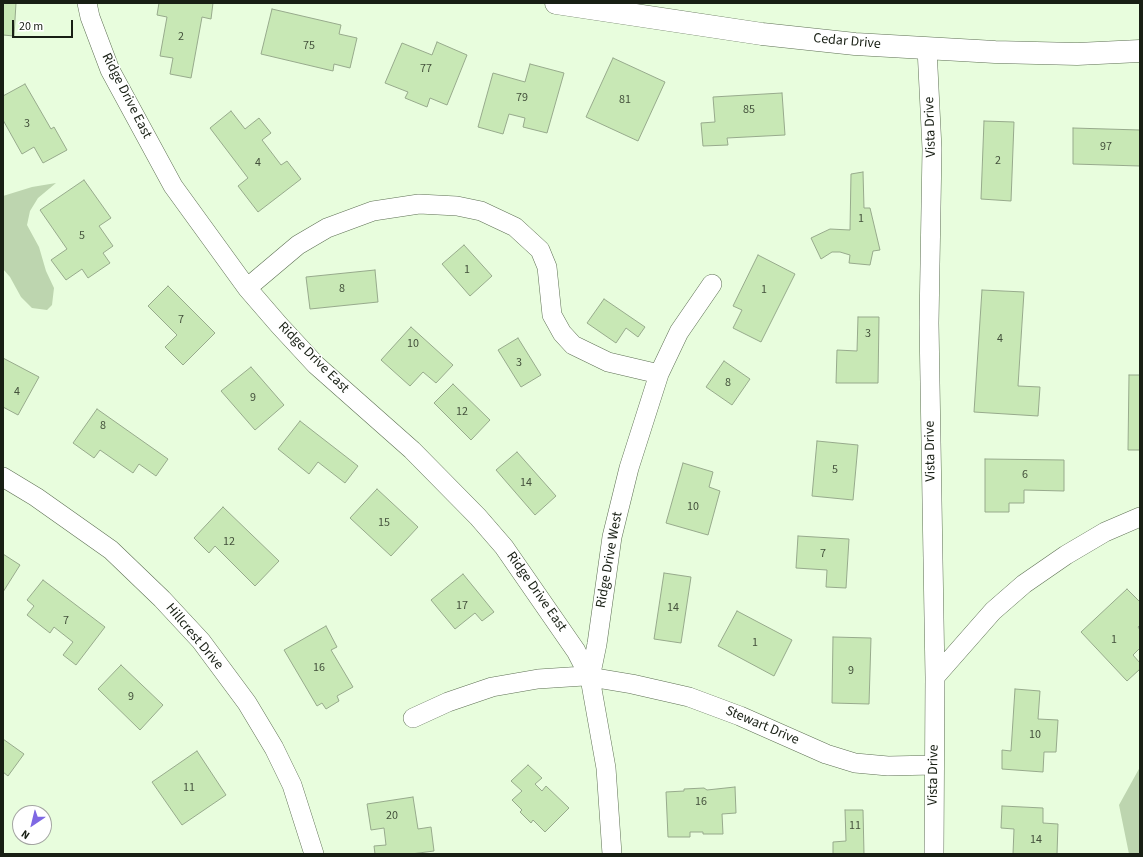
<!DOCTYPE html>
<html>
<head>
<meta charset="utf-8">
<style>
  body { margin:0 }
  #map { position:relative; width:1143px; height:857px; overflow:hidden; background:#e8fddd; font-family:"Source Sans 3",sans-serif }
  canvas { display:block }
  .frame { position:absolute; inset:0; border:4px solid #181f14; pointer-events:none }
  .north { position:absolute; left:12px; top:805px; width:40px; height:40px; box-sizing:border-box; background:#fff; border:1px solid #a3a5a1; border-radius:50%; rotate:215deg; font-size:11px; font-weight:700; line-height:16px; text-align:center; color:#181f14 }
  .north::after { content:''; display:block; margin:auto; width:14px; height:18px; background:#7e68e3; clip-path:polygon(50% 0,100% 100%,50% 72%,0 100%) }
  .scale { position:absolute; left:12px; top:20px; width:61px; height:18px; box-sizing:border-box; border:2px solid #181f14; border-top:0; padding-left:5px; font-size:12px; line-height:14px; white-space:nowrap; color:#181f14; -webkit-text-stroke:3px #fff; paint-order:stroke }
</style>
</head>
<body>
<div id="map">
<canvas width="1143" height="857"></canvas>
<div class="frame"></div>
<div class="north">N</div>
<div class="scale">20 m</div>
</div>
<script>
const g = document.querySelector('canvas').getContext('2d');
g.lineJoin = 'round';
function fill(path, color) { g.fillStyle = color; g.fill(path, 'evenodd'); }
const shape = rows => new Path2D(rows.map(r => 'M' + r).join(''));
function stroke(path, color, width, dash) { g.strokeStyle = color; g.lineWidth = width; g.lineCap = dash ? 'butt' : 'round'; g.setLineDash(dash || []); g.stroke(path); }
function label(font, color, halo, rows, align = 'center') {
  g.font = font + ' "Source Sans 3",sans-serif'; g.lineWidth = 3; g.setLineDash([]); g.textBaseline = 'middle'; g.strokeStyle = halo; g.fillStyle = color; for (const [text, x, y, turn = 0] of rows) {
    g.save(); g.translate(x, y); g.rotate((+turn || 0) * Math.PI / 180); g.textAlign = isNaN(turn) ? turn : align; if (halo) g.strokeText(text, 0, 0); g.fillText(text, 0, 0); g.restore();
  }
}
const green = shape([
  [56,183,38,198,30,211,27,225,39,247,46,271,54,288,52,305,47,310,32,308,21,297,10,277,3,269,3,196,32,187],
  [1140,767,1140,854,1129,854,1119,805]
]);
const building = shape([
  [3,3,16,3,14,36,3,35,3,3],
  [159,3,213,3,211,19,202,17,191,78,170,74,173,58,160,56,167,17,157,15,159,3],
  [272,9,341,25,339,34,357,38,350,68,334,64,333,71,261,54,272,9],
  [437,42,467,55,447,105,430,98,427,107,405,98,408,92,385,83,402,43,432,55,437,42],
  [613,58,665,82,638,141,586,117,613,58],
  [530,64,564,73,547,133,523,127,525,118,509,114,503,134,478,127,493,73,525,82,530,64],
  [25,84,51,129,54,127,67,150,43,163,34,147,22,154,3,120,3,96,25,84],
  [782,93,785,135,727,138,728,145,703,146,701,123,715,122,713,97,782,93],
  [231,111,245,129,259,118,271,133,262,140,281,165,287,161,301,179,258,212,238,186,248,178,210,128,231,111],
  [984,121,1014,122,1011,201,981,199,984,121],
  [1073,128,1140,130,1140,166,1073,164,1073,128],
  [863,172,864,208,870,208,880,250,873,251,870,265,849,263,850,255,840,252,832,252,821,259,811,238,830,229,850,230,851,174,863,172],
  [84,180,111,218,99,226,113,246,103,253,110,263,88,278,82,269,66,280,51,260,67,249,40,210,84,180],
  [464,245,492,276,470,296,442,264,464,245],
  [758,255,795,274,761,342,733,328,742,310,733,306,758,255],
  [375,270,378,302,310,309,306,277,375,270],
  [168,286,215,333,183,365,165,347,177,335,148,306,168,286],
  [982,290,1024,292,1018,386,1040,387,1038,416,974,412,982,290],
  [604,299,645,327,638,337,626,328,616,343,587,323,604,299],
  [858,317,879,317,878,383,836,383,837,350,857,351,858,317],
  [411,327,453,365,436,383,423,372,410,386,381,360,411,327],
  [518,338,541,375,521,387,498,350,518,338],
  [3,358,39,377,18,415,3,407,3,358],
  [724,361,750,379,732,405,706,387,724,361],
  [251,367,284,405,255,430,221,391,251,367],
  [1129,375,1140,375,1140,450,1128,450,1129,375],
  [453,384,490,420,471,440,434,403,453,384],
  [97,409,168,459,156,476,139,464,133,473,100,450,94,458,73,443,97,409],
  [300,421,358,466,345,483,318,462,309,474,278,449,300,421],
  [817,441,858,445,853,500,812,496,817,441],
  [517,452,556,496,535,515,496,470,517,452],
  [985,459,1064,460,1064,491,1024,490,1024,503,1009,503,1009,512,985,512,985,459],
  [683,463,713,472,709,487,720,491,708,535,666,523,683,463],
  [377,489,418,527,391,556,350,518,377,489],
  [223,507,279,561,255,586,215,546,209,553,194,538,223,507],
  [798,536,849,539,846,588,826,587,827,570,796,568,798,536],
  [3,554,20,565,3,592,3,554],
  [664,573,691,577,681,643,654,639,664,573],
  [463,574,494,612,482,621,475,613,455,629,431,600,463,574],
  [43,580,105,627,76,665,63,655,73,642,54,627,50,633,27,615,34,606,27,600,43,580],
  [1127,589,1140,602,1140,625,1138,627,1140,630,1140,648,1133,655,1140,663,1140,669,1127,681,1081,632,1127,589],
  [737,611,792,640,774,676,718,646,737,611],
  [326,626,337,647,331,650,353,687,337,696,339,701,326,709,322,703,317,706,284,650,326,626],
  [833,637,871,638,869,704,832,703,833,637],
  [121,665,163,705,140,730,98,689,121,665],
  [1015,689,1040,691,1038,719,1058,720,1056,752,1044,752,1043,772,1002,769,1002,750,1011,751,1015,689],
  [3,739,24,754,8,776,3,772,3,739],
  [197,751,226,795,182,825,152,782,197,751],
  [528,765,542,778,535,784,542,791,546,786,569,808,545,832,533,820,531,823,520,812,522,810,512,800,522,791,511,781,528,765],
  [735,787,736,813,722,814,723,834,703,834,703,832,690,832,690,837,668,837,666,792,684,791,684,789,704,788,707,790,735,787],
  [413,797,418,829,431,827,434,851,411,854,375,854,374,846,386,845,384,828,371,830,367,804,413,797],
  [1002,806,1043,808,1043,823,1058,824,1057,854,1013,854,1014,829,1001,828,1002,806],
  [845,810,863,810,864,854,833,854,833,842,846,841,845,810]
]);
const street = shape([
  [87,3,90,17,110,70,173,186,247,288,279,325,316,365,412,450,478,517,504,547,576,651,590,678],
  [927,48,932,149,929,323,935,677,934,854],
  [247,288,298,245,327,228,373,211,419,204,457,206,481,211,515,227,540,250,547,267,552,315,562,333,573,345,608,362,659,374],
  [3,477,36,497,111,550,162,599,201,641,247,703,274,748,292,785,314,854],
  [935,677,993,611,1024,584,1066,555,1105,532,1140,517],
  [413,718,448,702,492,687,538,679,584,676,632,684,689,697,740,716,826,754,855,763,888,766,934,765],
  [612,854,606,768,590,678,597,644,612,537,629,468,659,374,679,332,712,284]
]);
const secondary = shape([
  [556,3,762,34,855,44,995,52,1077,54,1140,51]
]);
const numberNames = [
  ["2",181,37],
  ["75",309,46],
  ["77",426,69],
  ["79",522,98],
  ["81",625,100],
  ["85",749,110],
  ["3",27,124],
  ["97",1106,147],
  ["2",998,161],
  ["4",258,163],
  ["1",861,219],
  ["5",82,236],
  ["1",467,270],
  ["8",342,289],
  ["1",764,290],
  ["7",181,320],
  ["3",868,334],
  ["4",1000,339],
  ["10",413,344],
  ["3",519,363],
  ["8",728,383],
  ["4",17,392],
  ["9",253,398],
  ["12",462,412],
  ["8",103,426],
  ["5",835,470],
  ["6",1025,475],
  ["14",526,483],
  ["10",693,507],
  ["15",384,523],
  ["12",229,542],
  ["7",823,554],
  ["17",462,606],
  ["14",673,608],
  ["7",66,621],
  ["1",1114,640],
  ["1",755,643],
  ["16",319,668],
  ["9",851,671],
  ["9",131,697],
  ["10",1035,735],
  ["11",189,788],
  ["16",701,802],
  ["20",392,816],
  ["11",855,826],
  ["14",1036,840]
];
const streetNames = [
  ["Cedar Drive",847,42,5],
  ["Ridge Drive East",126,96,63],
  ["Vista Drive",931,127,-92],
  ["Ridge Drive East",313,358,45],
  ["Vista Drive",931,451,-91],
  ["Ridge Drive West",610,560,-80],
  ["Ridge Drive East",536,592,55],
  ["Hillcrest Drive",194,637,50],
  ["Stewart Drive",762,726,23],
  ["Vista Drive",934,775,-89]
];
fill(green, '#bdd5af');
fill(building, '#c8e8b5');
stroke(building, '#97aa8c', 1);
stroke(street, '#5e7054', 20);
stroke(secondary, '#5e7054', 23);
stroke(street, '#fff', 19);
stroke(secondary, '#fff', 22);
label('12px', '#44513c', null, numberNames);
label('14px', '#181f14', '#fff', streetNames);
</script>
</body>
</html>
